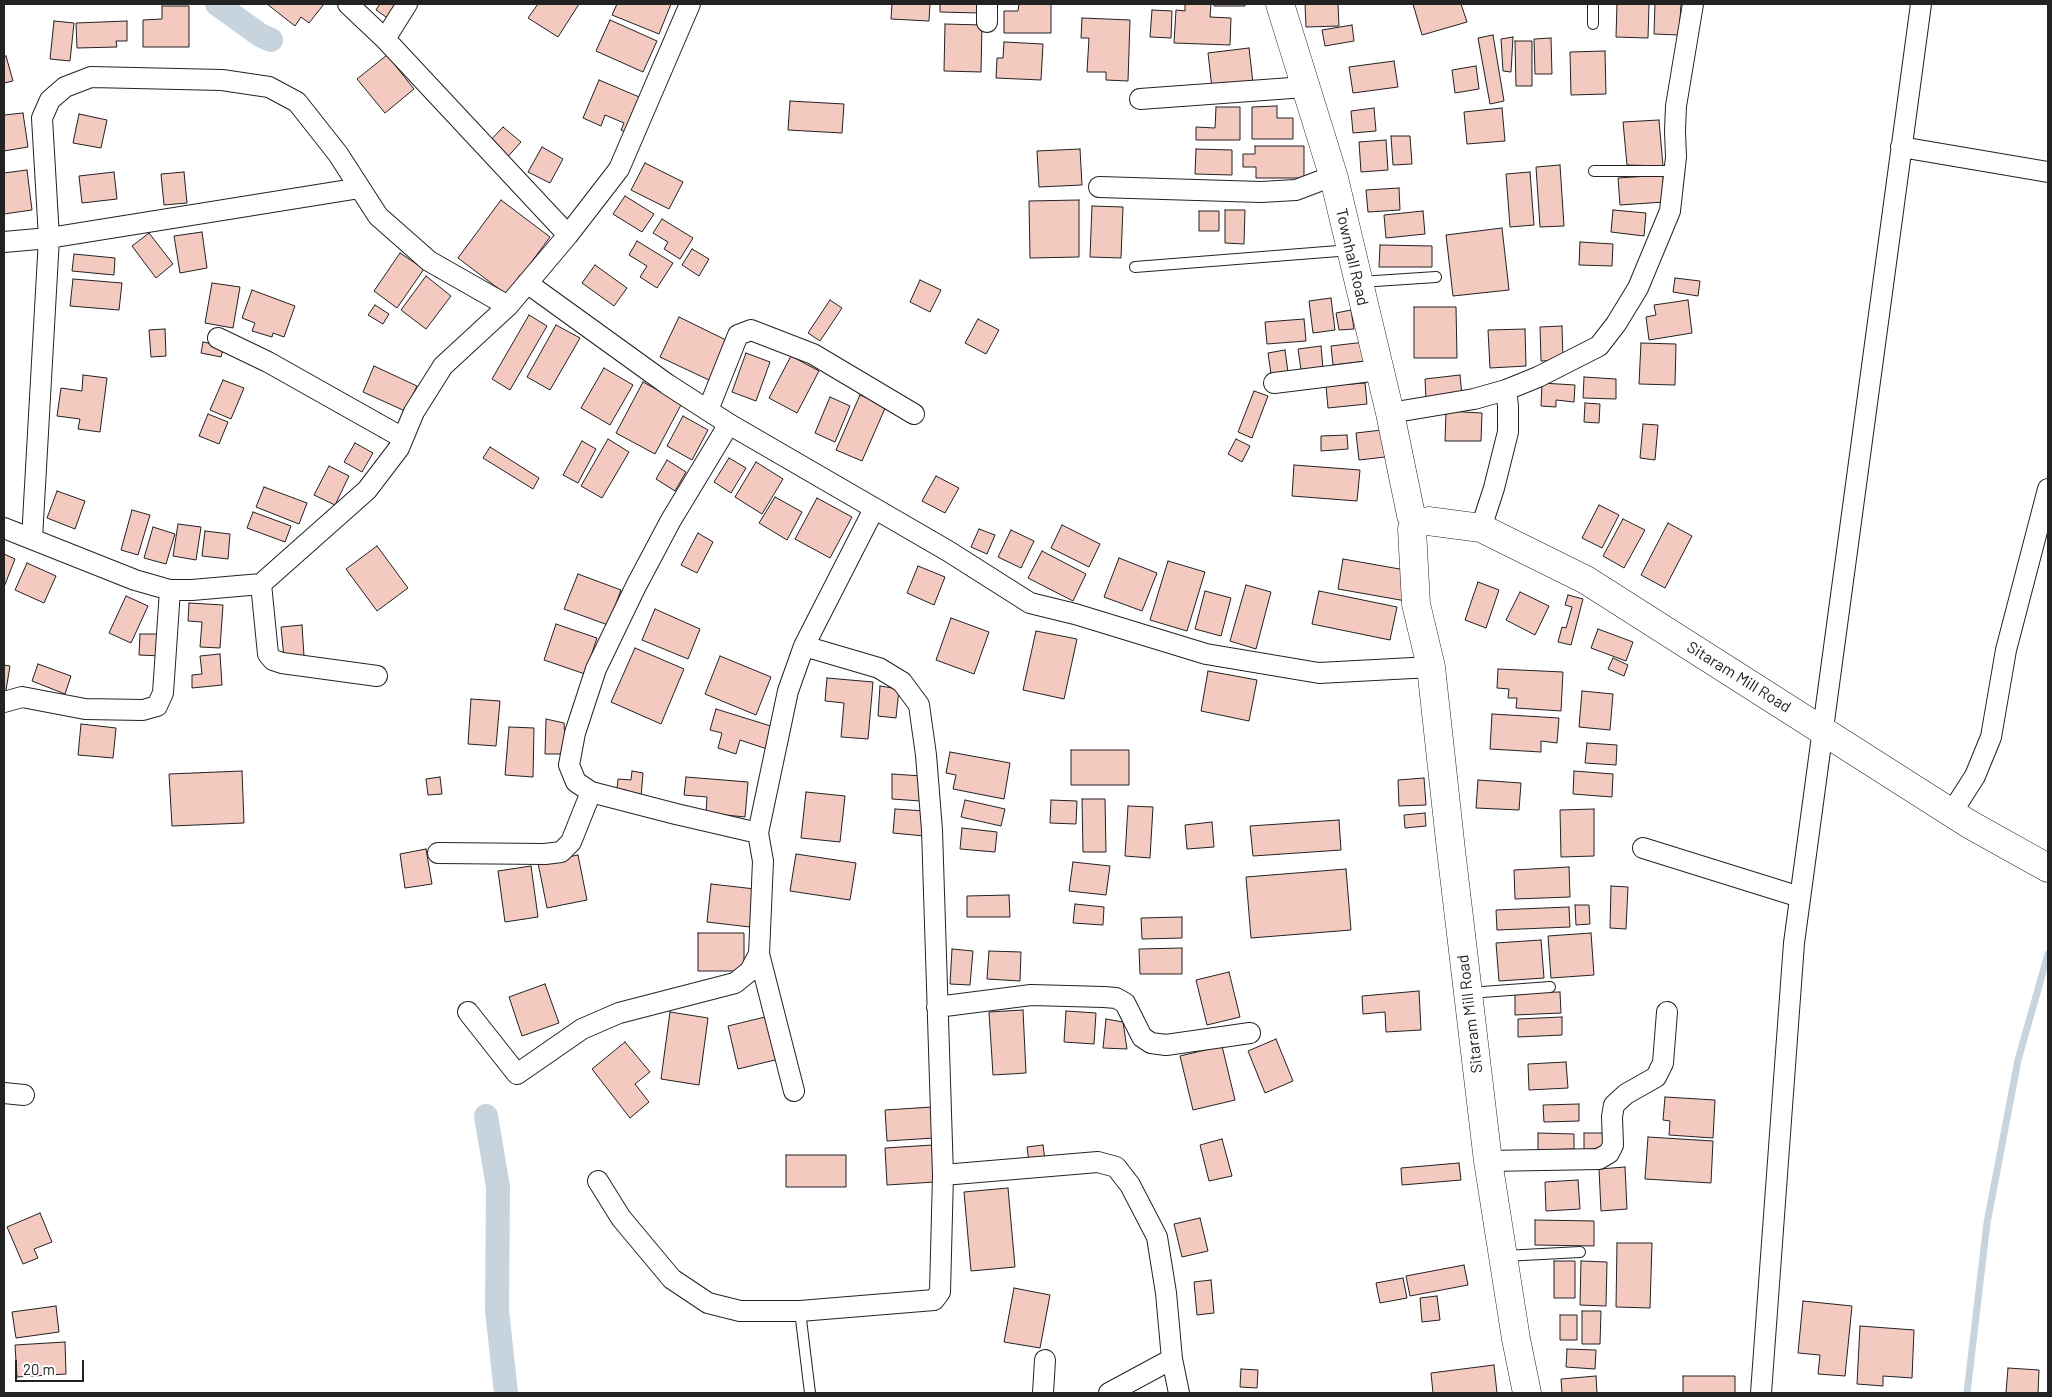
<!DOCTYPE html>
<html>
<head>
<meta charset="utf-8">
<style>
  body { margin:0 }
  #map { position:relative; width:2052px; height:1397px; overflow:hidden; background:#fff; font-family:Barlow,sans-serif }
  canvas { display:block }
  .frame { position:absolute; inset:0; border:5px solid #222; pointer-events:none }
  .scale { position:absolute; left:15px; top:1360px; width:69px; height:22px; box-sizing:border-box; border:2px solid #222; border-top:0; padding-left:6px; font-size:15px; line-height:18px; white-space:nowrap; color:#222; -webkit-text-stroke:4px #fff; paint-order:stroke }
</style>
</head>
<body>
<div id="map">
<canvas width="2052" height="1397"></canvas>
<div class="frame"></div>
<div class="scale">20 m</div>
</div>
<script>
const g = document.querySelector('canvas').getContext('2d');
g.lineJoin = 'round';
const shape = rows => new Path2D(rows.map(r => 'M' + r).join(''));
function stroke(path, color, width, dash) { g.strokeStyle = color; g.lineWidth = width; g.lineCap = dash ? 'butt' : 'round'; g.setLineDash(dash || []); g.stroke(path); }
function fill(path, color) { g.fillStyle = color; g.fill(path, 'evenodd'); }
function label(font, color, halo, rows, align = 'center') {
  g.font = font + ' Barlow,sans-serif'; g.lineWidth = 4; g.setLineDash([]); g.textBaseline = 'middle'; g.strokeStyle = halo; g.fillStyle = color; for (const [text, x, y, turn = 0] of rows) {
    g.save(); g.translate(x, y); g.rotate((+turn || 0) * Math.PI / 180); g.textAlign = isNaN(turn) ? turn : align; if (halo) g.strokeText(text, 0, 0); g.fillText(text, 0, 0); g.restore();
  }
}
const stream = shape([
  [1967,1393,1987,1223,2018,1060,2048,954]
]);
const canal = shape([
  [217,4,260,35,271,40],
  [486,1116,498,1187,497,1310,506,1393]
]);
const building = shape([
  [267,4,324,4,309,23,301,17,295,26,267,4],
  [380,4,399,4,389,19,376,10,380,4],
  [538,4,579,4,558,37,528,18,538,4],
  [617,4,671,4,659,34,612,15,617,4],
  [892,4,930,4,929,21,891,19,892,4],
  [940,4,980,4,980,13,940,12,940,4],
  [1019,4,1051,4,1051,33,1004,33,1004,11,1018,11,1019,4],
  [1185,4,1211,4,1210,17,1231,18,1230,45,1174,43,1176,10,1185,11,1185,4],
  [1214,4,1245,4,1245,6,1214,6,1214,4],
  [1305,4,1338,4,1339,26,1306,27,1305,4],
  [1413,4,1461,4,1467,22,1422,35,1413,4],
  [1617,4,1649,4,1648,38,1616,37,1617,4],
  [1655,4,1681,4,1679,35,1654,34,1655,4],
  [162,6,189,6,189,47,143,47,143,20,162,19,162,6],
  [1152,10,1172,11,1171,38,1150,37,1152,10],
  [1082,18,1130,20,1128,81,1106,80,1106,72,1087,72,1089,38,1081,38,1082,18],
  [610,20,657,41,643,72,596,51,610,20],
  [54,21,74,23,70,61,50,59,54,21],
  [127,21,127,41,116,41,117,47,77,48,76,23,127,21],
  [945,24,982,25,981,72,944,71,945,24],
  [1352,25,1354,41,1325,46,1322,30,1352,25],
  [1493,35,1504,101,1490,104,1478,38,1493,35],
  [1513,37,1511,72,1503,71,1501,39,1513,37],
  [1551,38,1552,74,1535,74,1534,39,1551,38],
  [1515,41,1532,41,1532,86,1516,86,1515,41],
  [1004,42,1043,44,1041,80,996,78,997,58,1003,58,1004,42],
  [1249,48,1253,83,1212,88,1208,53,1249,48],
  [1605,51,1606,94,1571,95,1570,52,1605,51],
  [387,55,414,89,385,113,357,79,387,55],
  [6,56,13,81,4,83,4,57,6,56],
  [1394,61,1398,87,1353,93,1349,67,1394,61],
  [1476,66,1479,89,1455,93,1452,70,1476,66],
  [599,80,644,99,629,134,621,130,624,123,605,115,601,126,583,118,599,80],
  [790,101,844,104,842,133,788,130,790,101],
  [1277,106,1277,118,1293,118,1293,139,1252,139,1252,107,1277,106],
  [1216,107,1240,107,1240,140,1196,140,1196,127,1215,128,1216,107],
  [1374,108,1376,131,1353,133,1351,111,1374,108],
  [1502,108,1505,141,1467,144,1464,112,1502,108],
  [23,113,28,147,4,151,4,115,23,113],
  [79,114,107,120,101,148,73,143,79,114],
  [1659,120,1663,166,1627,165,1623,122,1659,120],
  [503,127,521,142,504,161,487,144,503,127],
  [1391,136,1410,136,1412,164,1393,165,1391,136],
  [1386,140,1388,170,1361,172,1359,142,1386,140],
  [1255,146,1304,146,1304,178,1256,178,1256,167,1243,167,1243,154,1255,154,1255,146],
  [542,147,563,159,550,183,528,172,542,147],
  [1080,149,1082,185,1039,187,1037,151,1080,149],
  [1196,149,1232,150,1232,175,1195,174,1196,149],
  [645,163,683,182,669,209,631,190,645,163],
  [1560,165,1564,226,1540,227,1536,167,1560,165],
  [27,170,32,210,4,214,4,173,27,170],
  [114,172,117,199,82,203,79,176,114,172],
  [184,172,187,203,164,205,161,174,184,172],
  [1530,172,1534,225,1510,227,1506,174,1530,172],
  [1663,175,1664,202,1620,205,1618,178,1663,175],
  [1399,188,1400,210,1368,212,1366,190,1399,188],
  [625,196,654,214,642,232,613,214,625,196],
  [501,200,550,237,507,295,458,258,501,200],
  [1079,200,1079,257,1030,258,1029,201,1079,200],
  [1092,206,1123,207,1121,258,1090,257,1092,206],
  [1225,210,1245,210,1244,244,1225,243,1225,210],
  [1613,210,1646,213,1644,236,1611,232,1613,210],
  [1199,211,1219,211,1219,231,1199,231,1199,211],
  [1423,211,1425,234,1386,238,1384,215,1423,211],
  [662,219,693,238,680,259,664,249,668,242,653,233,662,219],
  [1502,228,1509,290,1453,296,1446,235,1502,228],
  [202,232,207,268,180,273,174,236,202,232],
  [149,233,173,264,156,278,132,246,149,233],
  [637,241,673,263,657,288,640,277,647,266,629,255,637,241],
  [1580,242,1613,244,1612,266,1579,265,1580,242],
  [1380,245,1432,246,1432,267,1379,267,1380,245],
  [692,249,709,259,699,276,682,265,692,249],
  [400,253,424,269,397,308,374,291,400,253],
  [74,254,115,258,114,275,72,271,74,254],
  [595,265,627,288,614,306,582,283,595,265],
  [426,276,451,296,426,329,401,310,426,276],
  [1675,278,1700,281,1698,296,1673,292,1675,278],
  [73,279,122,283,119,310,70,306,73,279],
  [920,280,941,290,930,312,910,302,920,280],
  [212,283,240,287,233,328,205,323,212,283],
  [252,290,295,306,284,337,273,333,272,337,252,331,255,323,242,318,252,290],
  [1331,298,1335,330,1313,333,1309,301,1331,298],
  [830,300,842,308,820,341,808,333,830,300],
  [1688,300,1692,333,1649,340,1646,317,1656,315,1654,305,1688,300],
  [375,305,389,314,383,324,368,315,375,305],
  [1414,307,1456,307,1457,358,1414,358,1414,307],
  [1351,310,1354,329,1339,330,1336,313,1351,310],
  [529,315,547,326,510,390,492,379,529,315],
  [679,317,730,342,711,381,660,357,679,317],
  [978,319,999,330,986,354,965,343,978,319],
  [1304,319,1306,341,1267,344,1265,322,1304,319],
  [556,325,580,338,550,390,527,377,556,325],
  [1562,326,1563,360,1541,361,1540,327,1562,326],
  [165,329,166,356,151,357,149,330,165,329],
  [1525,329,1526,366,1490,368,1488,330,1525,329],
  [203,342,224,346,221,357,201,353,203,342],
  [1365,342,1367,361,1333,365,1331,346,1365,342],
  [1641,343,1676,344,1675,385,1639,384,1641,343],
  [1321,346,1323,368,1301,370,1298,349,1321,346],
  [1285,350,1288,372,1271,374,1268,353,1285,350],
  [746,353,770,362,756,401,732,392,746,353],
  [791,356,819,371,797,413,769,398,791,356],
  [374,366,417,386,405,411,363,392,374,366],
  [604,368,633,385,610,425,581,408,604,368],
  [83,375,107,378,100,432,78,429,80,419,57,416,61,388,82,391,83,375],
  [1460,375,1462,396,1426,400,1425,379,1460,375],
  [1584,377,1616,379,1616,399,1583,398,1584,377],
  [223,380,244,388,231,419,210,410,223,380],
  [643,382,682,403,655,454,616,433,643,382],
  [1365,383,1367,404,1328,408,1326,386,1365,383],
  [1542,383,1575,385,1574,402,1556,400,1556,407,1541,406,1542,383],
  [1254,391,1268,396,1252,438,1238,432,1254,391],
  [860,395,886,406,862,461,836,450,860,395],
  [830,397,850,406,835,442,815,433,830,397],
  [1585,403,1600,404,1599,423,1584,422,1585,403],
  [1446,411,1482,413,1481,441,1445,441,1446,411],
  [208,414,228,422,219,444,199,436,208,414],
  [683,416,708,430,692,460,667,446,683,416],
  [1643,424,1658,425,1655,460,1640,458,1643,424],
  [1382,430,1385,457,1359,460,1356,433,1382,430],
  [1347,435,1348,449,1321,451,1321,436,1347,435],
  [608,439,629,452,602,498,581,486,608,439],
  [1236,439,1250,446,1242,462,1228,454,1236,439],
  [582,441,596,449,578,483,563,475,582,441],
  [355,443,373,453,362,472,344,462,355,443],
  [490,447,539,478,533,489,483,458,490,447],
  [729,458,746,468,731,493,714,482,729,458],
  [667,460,686,472,675,491,656,479,667,460],
  [756,462,783,479,762,514,735,497,756,462],
  [1294,465,1360,470,1357,501,1292,496,1294,465],
  [329,466,349,476,335,505,314,495,329,466],
  [936,476,959,488,945,513,922,501,936,476],
  [264,487,307,503,299,524,256,507,264,487],
  [57,491,85,501,75,529,47,518,57,491],
  [775,497,802,512,787,540,759,523,775,497],
  [817,498,852,517,830,558,795,539,817,498],
  [1599,505,1619,515,1602,548,1582,538,1599,505],
  [132,510,150,515,138,555,121,550,132,510],
  [253,512,291,526,285,542,247,528,253,512],
  [1623,519,1645,530,1624,568,1603,556,1623,519],
  [1668,523,1692,536,1665,588,1641,575,1668,523],
  [178,524,201,527,196,560,173,556,178,524],
  [1062,525,1100,544,1089,567,1051,548,1062,525],
  [153,527,175,534,166,564,144,558,153,527],
  [979,529,995,535,987,554,971,547,979,529],
  [1011,530,1034,541,1021,568,998,557,1011,530],
  [205,531,230,534,228,559,202,556,205,531],
  [698,533,713,542,697,573,681,565,698,533],
  [377,546,408,588,377,611,346,569,377,546],
  [1042,551,1086,574,1073,601,1028,578,1042,551],
  [4,554,15,559,4,587,4,554],
  [1119,558,1157,573,1142,611,1104,597,1119,558],
  [1343,559,1411,571,1406,601,1338,589,1343,559],
  [1168,561,1205,572,1187,631,1150,620,1168,561],
  [27,563,56,576,44,603,15,590,27,563],
  [918,566,945,577,934,605,907,593,918,566],
  [578,574,621,590,608,625,564,609,578,574],
  [1478,582,1499,590,1486,628,1465,620,1478,582],
  [1246,585,1271,592,1256,649,1230,641,1246,585],
  [1205,591,1231,598,1221,636,1195,629,1205,591],
  [1319,591,1397,607,1390,640,1312,624,1319,591],
  [1520,592,1549,606,1535,635,1506,620,1520,592],
  [1568,595,1583,599,1571,645,1558,642,1562,627,1566,628,1572,607,1565,605,1568,595],
  [126,596,148,606,131,643,109,633,126,596],
  [189,603,223,605,220,648,200,647,202,622,188,621,189,603],
  [655,609,700,629,688,659,642,640,655,609],
  [951,618,989,632,974,674,936,660,951,618],
  [556,624,597,638,585,674,544,660,556,624],
  [302,625,304,656,284,658,281,627,302,625],
  [1598,629,1633,642,1626,661,1591,648,1598,629],
  [1036,631,1077,639,1064,699,1023,690,1036,631],
  [140,634,162,634,162,656,139,655,140,634],
  [635,648,684,669,661,724,611,702,635,648],
  [220,654,222,685,192,688,192,675,202,674,200,656,220,654],
  [720,656,771,677,756,715,705,694,720,656],
  [1613,658,1628,665,1624,676,1608,669,1613,658],
  [38,664,71,676,65,694,32,681,38,664],
  [4,665,10,666,5,696,4,695,4,665],
  [1498,669,1563,672,1561,711,1516,708,1517,698,1508,698,1509,689,1497,688,1498,669],
  [1208,671,1257,680,1249,721,1201,711,1208,671],
  [827,678,873,682,868,739,841,737,844,703,825,701,827,678],
  [880,686,899,689,896,718,878,716,880,686],
  [1582,691,1613,694,1610,730,1579,727,1582,691],
  [471,699,500,701,496,746,468,744,471,699],
  [716,709,774,727,767,749,740,740,736,754,718,748,722,733,710,730,716,709],
  [1492,714,1559,718,1557,743,1541,741,1541,752,1490,749,1492,714],
  [546,719,564,723,566,754,545,754,546,719],
  [81,724,116,728,113,758,78,755,81,724],
  [509,727,534,728,533,777,505,775,509,727],
  [1587,743,1617,745,1616,765,1585,763,1587,743],
  [1071,750,1129,750,1129,785,1071,785,1071,750],
  [950,752,1010,763,1004,799,953,789,956,775,946,773,950,752],
  [242,771,244,823,172,826,169,774,242,771],
  [632,771,643,773,641,797,625,796,626,790,617,789,618,779,631,780,632,771],
  [1574,771,1613,774,1612,797,1573,794,1574,771],
  [892,774,922,776,920,801,892,799,892,774],
  [440,777,442,794,428,795,426,779,440,777],
  [686,777,748,782,745,817,706,813,707,797,684,795,686,777],
  [1424,778,1426,805,1399,806,1398,780,1424,778],
  [1478,780,1521,783,1519,810,1476,808,1478,780],
  [806,792,845,796,840,842,801,838,806,792],
  [1082,799,1105,799,1106,852,1083,852,1082,799],
  [965,800,1005,809,1001,826,961,817,965,800],
  [1051,800,1077,801,1076,824,1050,823,1051,800],
  [1128,806,1153,807,1150,858,1125,856,1128,806],
  [895,809,926,811,924,836,893,833,895,809],
  [1594,809,1594,856,1561,857,1560,810,1594,809],
  [1425,813,1426,826,1405,828,1404,815,1425,813],
  [1339,820,1341,850,1253,856,1250,826,1339,820],
  [1212,822,1214,847,1187,849,1185,825,1212,822],
  [962,828,997,832,995,852,960,849,962,828],
  [426,849,432,884,405,888,400,854,426,849],
  [796,854,856,863,850,900,790,891,796,854],
  [578,855,587,900,547,908,538,863,578,855],
  [1073,862,1110,866,1106,895,1069,891,1073,862],
  [531,866,538,917,505,922,498,871,531,866],
  [1569,867,1570,897,1515,899,1514,870,1569,867],
  [1346,869,1351,930,1251,938,1246,877,1346,869],
  [711,884,755,889,750,927,707,922,711,884],
  [1611,886,1628,887,1626,929,1610,928,1611,886],
  [1009,895,1010,917,967,917,967,896,1009,895],
  [1075,904,1104,907,1103,925,1073,923,1075,904],
  [1575,905,1589,905,1590,924,1576,925,1575,905],
  [1569,907,1570,927,1497,930,1496,910,1569,907],
  [1182,917,1182,938,1142,939,1141,918,1182,917],
  [698,933,744,933,744,971,698,971,698,933],
  [1591,933,1594,975,1551,978,1548,936,1591,933],
  [1541,940,1544,978,1499,981,1496,943,1541,940],
  [1182,948,1182,974,1140,974,1139,949,1182,948],
  [952,949,973,951,970,985,950,984,952,949],
  [989,951,1021,952,1020,981,987,979,989,951],
  [1229,972,1240,1017,1207,1025,1196,980,1229,972],
  [545,984,559,1023,522,1036,509,997,545,984],
  [1419,991,1421,1030,1386,1032,1385,1012,1363,1014,1362,996,1419,991],
  [1560,992,1561,1013,1515,1015,1515,993,1560,992],
  [1023,1010,1026,1073,993,1075,989,1012,1023,1010],
  [1066,1011,1096,1013,1094,1044,1064,1042,1066,1011],
  [670,1012,708,1018,699,1085,661,1079,670,1012],
  [769,1016,779,1059,738,1069,728,1026,769,1016],
  [1562,1017,1562,1035,1518,1037,1518,1019,1562,1017],
  [1106,1019,1123,1022,1127,1049,1103,1048,1106,1019],
  [1276,1039,1293,1081,1265,1093,1248,1051,1276,1039],
  [625,1042,650,1072,635,1084,649,1102,630,1118,592,1069,625,1042],
  [1222,1046,1235,1100,1193,1110,1180,1056,1222,1046],
  [1566,1062,1568,1088,1529,1090,1528,1064,1566,1062],
  [1665,1097,1715,1100,1713,1138,1669,1135,1670,1121,1663,1120,1665,1097],
  [1579,1104,1579,1121,1544,1122,1543,1105,1579,1104],
  [932,1107,934,1138,887,1141,885,1110,932,1107],
  [1538,1133,1574,1134,1574,1149,1538,1150,1538,1133],
  [1584,1133,1606,1133,1605,1147,1584,1150,1584,1133],
  [1648,1137,1713,1141,1711,1183,1645,1179,1648,1137],
  [1222,1139,1232,1176,1209,1181,1200,1145,1222,1139],
  [933,1145,935,1182,887,1185,885,1148,933,1145],
  [1043,1145,1045,1160,1029,1162,1027,1147,1043,1145],
  [786,1155,846,1155,846,1187,786,1187,786,1155],
  [1459,1163,1461,1180,1402,1185,1401,1168,1459,1163],
  [1625,1167,1627,1209,1601,1211,1599,1169,1625,1167],
  [1578,1180,1580,1209,1546,1211,1545,1182,1578,1180],
  [1008,1188,1015,1267,971,1271,964,1192,1008,1188],
  [40,1213,52,1242,34,1249,38,1258,23,1264,7,1227,40,1213],
  [1200,1218,1208,1251,1182,1257,1174,1224,1200,1218],
  [1535,1220,1594,1221,1594,1246,1535,1245,1535,1220],
  [1617,1243,1652,1243,1650,1308,1616,1307,1617,1243],
  [1554,1261,1575,1261,1575,1298,1554,1298,1554,1261],
  [1581,1261,1607,1262,1606,1306,1580,1305,1581,1261],
  [1464,1265,1468,1285,1410,1296,1406,1276,1464,1265],
  [1403,1278,1407,1298,1380,1303,1376,1283,1403,1278],
  [1211,1280,1214,1313,1197,1315,1194,1282,1211,1280],
  [1014,1288,1050,1295,1040,1348,1004,1342,1014,1288],
  [1437,1296,1440,1320,1422,1322,1420,1298,1437,1296],
  [1803,1301,1852,1306,1845,1376,1818,1374,1820,1355,1798,1353,1803,1301],
  [56,1306,59,1332,16,1338,12,1312,56,1306],
  [1582,1311,1601,1311,1600,1344,1582,1344,1582,1311],
  [1560,1315,1577,1315,1577,1340,1560,1340,1560,1315],
  [1860,1326,1914,1330,1912,1378,1883,1376,1883,1386,1857,1384,1860,1326],
  [65,1342,66,1374,17,1377,15,1345,65,1342],
  [1567,1349,1596,1350,1595,1369,1566,1367,1567,1349],
  [1494,1365,1497,1393,1433,1393,1431,1373,1494,1365],
  [2008,1368,2039,1370,2038,1393,2006,1393,2008,1368],
  [1241,1369,1258,1370,1257,1388,1240,1387,1241,1369],
  [1596,1376,1597,1393,1562,1393,1561,1379,1596,1376],
  [1683,1376,1735,1376,1735,1393,1683,1393,1683,1376]
]);
const lane = shape([
  [1593,24,1593,4],
  [1594,171,1675,171],
  [1135,267,1351,250],
  [1360,282,1436,277],
  [1469,993,1550,987],
  [1504,1256,1580,1252],
  [800,1311,810,1393]
]);
const street = shape([
  [348,4,385,39,568,235],
  [987,4,987,22],
  [385,39,407,4],
  [1140,99,1305,87],
  [1901,147,2048,172],
  [1099,187,1261,192,1296,190,1325,179,1334,178],
  [4,242,49,238,42,118,50,100,65,87,91,77,222,80,269,87,297,102,338,154,378,216,429,261,508,306],
  [527,283,667,384,729,424,948,551,1030,603,1075,614,1206,654,1319,673,1431,667],
  [218,338,268,362,403,438],
  [1274,383,1379,370],
  [708,410,738,335,751,330,813,354,914,414],
  [1390,413,1474,399,1506,390,1538,377,1599,346,1616,324,1638,288,1670,211,1676,157,1675,131,1676,106,1693,4],
  [4,528,135,580,170,590,192,590,261,584,367,490,399,448,414,412,443,366,508,306,568,235,619,169,690,4],
  [1481,528,1494,488,1508,432,1508,406,1506,390],
  [32,539,49,238,360,188],
  [261,584,268,654,273,660,282,663,377,676],
  [804,646,879,668,902,682,919,705,926,755,932,830,943,1175],
  [4,702,22,697,85,709,143,710,157,706,163,693,170,590],
  [1952,812,1975,776,1991,737,2006,650,2048,489],
  [758,833,788,691,804,646,874,509],
  [1643,848,1800,897],
  [438,853,545,854,561,852,571,842,591,792],
  [759,954,794,1091],
  [937,1007,1031,995,1104,997,1116,998,1125,1003,1142,1037,1151,1043,1166,1045,1250,1033],
  [468,1012,517,1074,582,1029,619,1013,735,983,750,971,759,954,763,861,758,833,676,814,591,792,576,782,569,765,575,733,596,669,636,586,671,520,729,424],
  [4,1093,24,1095],
  [1488,1161,1599,1159,1609,1153,1613,1145,1612,1117,1614,1105,1626,1094,1656,1077,1663,1063,1667,1012],
  [598,1181,621,1218,672,1279,708,1303,740,1311,800,1311,934,1300,940,1292,943,1175,1098,1162,1116,1167,1130,1185,1157,1237,1166,1293,1172,1359,1179,1393],
  [1043,1393,1045,1360],
  [1109,1393,1172,1359],
  [1761,1393,1794,943,1921,4]
]);
const secondary = shape([
  [1280,4,1334,178,1390,413,1411,515],
  [1428,521,1481,528,1586,580,1969,824,2048,868],
  [1412,529,1416,604,1431,667,1451,850,1488,1161,1516,1339,1527,1393]
]);
const streetNames = [
  ["Townhall Road",1352,257,77],
  ["Sitaram Mill Road",1739,677,32],
  ["Sitaram Mill Road",1470,1014,-97]
];
stroke(stream, '#c7d3dd', 7);
stroke(canal, '#c7d3dd', 24);
fill(building, '#f3c9c0');
stroke(building, '#222', 1);
stroke(lane, '#222', 12);
stroke(street, '#222', 22);
stroke(secondary, '#222', 29);
stroke(lane, '#fff', 10);
stroke(street, '#fff', 20);
stroke(secondary, '#fff', 28);
label('16px', '#222', '#fff', streetNames);
</script>
</body>
</html>
